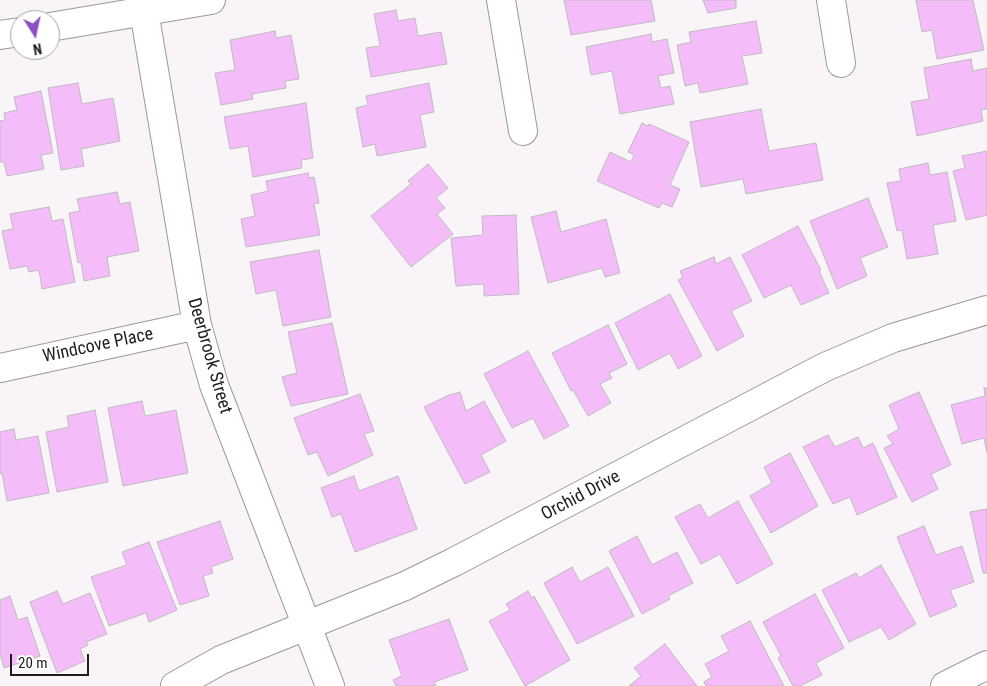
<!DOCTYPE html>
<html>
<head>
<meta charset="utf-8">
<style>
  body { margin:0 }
  #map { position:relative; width:987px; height:686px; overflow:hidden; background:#f8f4f8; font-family:"Roboto Condensed",sans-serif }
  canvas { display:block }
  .north { position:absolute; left:10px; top:10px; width:50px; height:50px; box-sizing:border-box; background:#fff; border:1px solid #a5a5a5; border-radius:50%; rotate:170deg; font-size:14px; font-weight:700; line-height:20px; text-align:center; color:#1f1e1f }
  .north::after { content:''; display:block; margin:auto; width:18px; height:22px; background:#8c4fc6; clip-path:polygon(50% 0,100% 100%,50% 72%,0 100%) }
  .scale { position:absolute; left:10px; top:654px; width:79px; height:22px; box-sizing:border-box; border:2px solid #1f1e1f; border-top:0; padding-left:6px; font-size:15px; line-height:18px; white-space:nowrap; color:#1f1e1f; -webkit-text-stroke:4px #fff; paint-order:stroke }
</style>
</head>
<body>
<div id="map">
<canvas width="987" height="686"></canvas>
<div class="north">N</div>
<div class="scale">20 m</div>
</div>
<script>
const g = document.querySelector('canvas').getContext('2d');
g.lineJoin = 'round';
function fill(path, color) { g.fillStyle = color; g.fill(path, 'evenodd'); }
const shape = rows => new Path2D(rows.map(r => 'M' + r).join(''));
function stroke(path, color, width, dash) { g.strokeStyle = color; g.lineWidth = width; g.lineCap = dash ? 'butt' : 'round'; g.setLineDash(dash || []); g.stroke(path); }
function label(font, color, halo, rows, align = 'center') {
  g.font = font + ' "Roboto Condensed",sans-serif'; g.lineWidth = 4; g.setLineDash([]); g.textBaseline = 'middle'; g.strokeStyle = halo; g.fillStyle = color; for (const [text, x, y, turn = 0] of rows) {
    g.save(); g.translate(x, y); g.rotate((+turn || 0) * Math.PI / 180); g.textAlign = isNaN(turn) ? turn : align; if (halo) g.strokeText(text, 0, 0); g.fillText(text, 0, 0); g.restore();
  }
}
const building = shape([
  [564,0,651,0,655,21,571,35,564,0],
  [703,0,736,0,736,8,708,13,703,0],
  [916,0,973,0,984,50,937,59,932,30,922,32,916,0],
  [396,10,398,21,415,18,418,36,441,32,447,64,371,77,366,48,380,46,374,14,396,10],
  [756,21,762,53,742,56,748,84,700,93,698,83,685,86,677,45,691,42,689,32,756,21],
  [275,31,276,38,291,35,299,79,285,81,286,88,252,94,253,99,221,105,215,73,235,70,230,40,275,31],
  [651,34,652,42,667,39,674,73,658,76,661,88,670,86,674,104,620,114,612,71,591,75,586,47,651,34],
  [971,59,973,71,987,68,987,109,981,110,983,121,917,136,911,102,929,99,924,68,971,59],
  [78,83,82,104,113,98,120,141,81,149,84,166,61,170,48,88,78,83],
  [429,83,434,112,420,115,426,147,377,156,375,144,363,147,356,108,368,105,366,96,429,83],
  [41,91,53,153,41,155,44,169,7,176,4,162,0,162,0,121,5,120,4,113,17,110,14,97,41,91],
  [306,103,313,158,301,160,302,168,253,177,248,146,230,149,224,117,306,103],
  [761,109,769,151,816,143,823,180,746,194,743,179,701,187,690,122,761,109],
  [642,123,648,126,649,124,689,142,670,185,680,189,672,207,662,203,659,208,597,181,610,152,631,162,634,155,628,152,642,123],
  [987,151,987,215,966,220,953,171,965,168,962,156,987,151],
  [928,163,930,175,947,172,956,221,933,225,938,254,907,259,902,230,897,231,887,183,901,181,899,169,928,163],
  [428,164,448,188,436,198,445,208,437,214,453,234,411,267,371,216,411,184,408,181,428,164],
  [308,173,309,178,314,177,319,203,314,204,320,235,246,247,241,219,255,216,251,195,268,191,266,181,308,173],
  [117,192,120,204,130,202,139,251,107,257,110,276,84,281,81,262,78,263,69,213,80,211,77,199,117,192],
  [868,198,888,247,860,258,867,276,837,289,810,221,868,198],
  [49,207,52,221,63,219,75,282,42,289,39,270,29,272,27,266,10,269,2,231,13,229,10,214,49,207],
  [556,211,561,232,606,219,620,273,605,277,602,268,548,283,531,217,556,211],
  [516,215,519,294,484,296,484,284,456,286,451,238,483,235,482,216,516,215],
  [798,226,821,270,819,271,829,293,801,305,791,285,764,298,742,255,798,226],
  [319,250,331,317,283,326,276,290,256,294,250,262,319,250],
  [714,257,716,264,730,257,752,301,731,311,744,336,717,351,678,280,683,278,680,271,714,257],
  [670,294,702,356,678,369,670,353,638,370,615,323,670,294],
  [332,323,348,394,291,406,282,377,297,373,288,332,332,323],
  [608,325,627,364,609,373,612,378,600,384,611,403,588,416,573,390,571,391,552,353,608,325],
  [528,351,569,426,544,439,533,418,512,428,484,374,528,351],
  [984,388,987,388,987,453,984,438,962,444,951,405,985,396,984,388],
  [460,392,466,411,484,401,506,441,481,455,490,472,465,484,424,407,449,395,460,392],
  [919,392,951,465,931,474,938,489,912,502,884,448,893,444,887,436,899,429,889,405,919,392],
  [360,394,374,431,364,434,373,455,328,476,317,452,308,455,294,418,360,394],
  [142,401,145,416,176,410,188,473,123,486,108,408,142,401],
  [95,410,108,482,57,492,46,432,69,427,67,416,95,410],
  [14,429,16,440,38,436,49,493,7,501,2,473,0,474,0,432,14,429],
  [828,435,835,447,858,437,863,448,873,443,897,497,857,515,850,497,833,504,803,447,828,435],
  [790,453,818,506,771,533,750,496,772,483,764,467,790,453],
  [354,476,359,491,398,476,417,529,355,552,341,514,332,517,321,488,354,476],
  [738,501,773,564,737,584,720,554,701,564,675,517,700,504,708,518,738,501],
  [987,509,987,573,983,573,970,512,987,509],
  [220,521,233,559,211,567,213,573,203,576,209,596,180,605,157,542,220,521],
  [924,526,936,555,962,546,974,582,950,590,957,606,930,617,897,537,924,526],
  [637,536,652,565,677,552,693,583,668,596,670,599,642,614,609,551,637,536],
  [149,542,177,610,149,622,146,613,109,626,91,577,127,565,122,552,149,542],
  [881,565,916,624,889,640,881,627,849,642,822,590,856,573,859,578,881,565],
  [572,567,580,582,608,567,634,616,577,644,544,583,572,567],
  [57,591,63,604,90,593,107,634,86,642,88,645,80,649,85,661,57,673,30,602,57,591],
  [528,591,532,598,534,596,570,660,525,686,489,621,510,610,506,604,528,591],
  [815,594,844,648,816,663,822,675,800,686,793,686,778,658,781,656,763,622,815,594],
  [10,596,18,620,27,617,40,656,4,668,0,654,0,600,10,596],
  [449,619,468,670,434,682,436,686,396,686,393,680,402,676,389,640,449,619],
  [750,621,784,686,706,686,704,682,712,677,705,664,729,651,721,636,750,621],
  [665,644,697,686,629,686,641,676,634,668,665,644]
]);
const street = shape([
  [501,0,523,131],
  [831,0,841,63],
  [144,11,197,325,214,385,330,686],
  [50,27,211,0],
  [0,35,20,32],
  [0,368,197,325],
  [175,686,221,660,405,586,454,562,825,367,893,338,987,310],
  [945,686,987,665]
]);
const streetNames = [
  ["Windcove Place",98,346,-12],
  ["Deerbrook Street",209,356,74],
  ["Orchid Drive",581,496,-28]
];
fill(building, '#f5bcfa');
stroke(building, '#bfbbbf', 1);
stroke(street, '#9c989c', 30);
stroke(street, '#fff', 28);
label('18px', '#1f1e1f', '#fff', streetNames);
</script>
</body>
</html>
